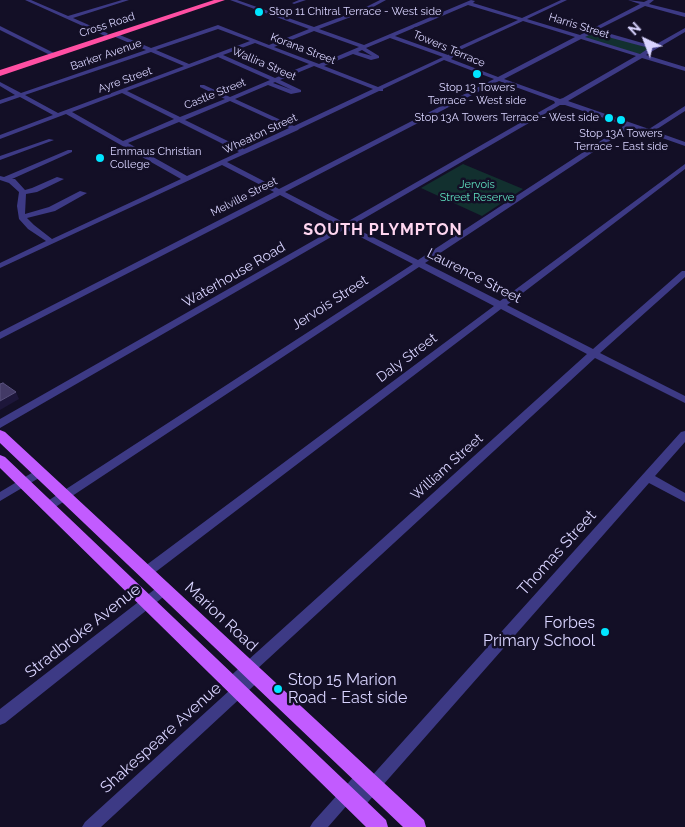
<!DOCTYPE html>
<html>
<head>
<meta charset="utf-8">
<style>
  body { margin:0 }
  #map { position:relative; width:685px; height:827px; overflow:hidden; background:#130f26; font-family:Raleway,sans-serif }
  canvas { display:block }
  .north { position:absolute; left:620px; top:15px; width:50px; height:50px; -webkit-text-stroke:4px #130f26; paint-order:stroke; rotate:317deg; font-size:14px; font-weight:700; line-height:20px; text-align:center; color:#d9d4ff }
  .north::after { content:''; display:block; margin:auto; width:18px; height:22px; background:#d9d4ff; clip-path:polygon(50% 0,100% 100%,50% 72%,0 100%) }
</style>
</head>
<body>
<div id="map">
<canvas width="685" height="827"></canvas>
<div class="north">N</div>
</div>
<script>
const g = document.querySelector('canvas').getContext('2d');
g.lineJoin = 'round';
function fill(path, color) { g.fillStyle = color; g.fill(path, 'evenodd'); }
const shape = rows => new Path2D(rows.map(r => 'M' + r).join(''));
function stroke(path, color, width, dash) { g.strokeStyle = color; g.lineWidth = width; g.lineCap = dash ? 'butt' : 'round'; g.setLineDash(dash || []); g.stroke(path); }
function label(font, color, halo, rows, align = 'center') {
  g.font = font + ' Raleway,sans-serif'; g.lineWidth = 5; g.setLineDash([]); g.textBaseline = 'middle'; g.strokeStyle = halo; g.fillStyle = color; for (const [text, x, y, turn = 0] of rows) {
    g.save(); g.translate(x, y); g.rotate((+turn || 0) * Math.PI / 180); g.textAlign = isNaN(turn) ? turn : align; if (halo) g.strokeText(text, 0, 0); g.fillText(text, 0, 0); g.restore();
  }
}
const green = shape([
  [593,31,655,48,642,55,581,37],
  [463,164,523,189,482,216,421,188]
]);
const street = shape([
  [25,0,31,0,68,16,122,0,129,0,73,18,107,33,108,34,105,36,25,0],
  [230,0,237,0,314,27,360,10,380,0,386,0,364,12,319,29,364,45,471,0,475,1,473,3,522,18,561,0,567,0,527,19,580,35,640,4,628,0,644,2,648,0,654,0,649,4,685,13,685,17,645,6,597,30,653,46,685,28,685,32,646,55,685,67,685,71,642,58,568,101,649,129,685,106,685,111,654,131,685,142,685,146,631,127,425,263,500,301,685,164,685,169,507,305,593,349,682,271,685,271,685,277,600,353,685,396,685,403,595,358,256,670,260,672,262,676,260,680,101,827,82,827,85,822,230,690,226,688,224,684,226,680,587,354,501,309,149,577,145,578,141,577,139,573,141,569,494,306,419,267,51,510,47,511,43,510,41,507,43,504,413,264,345,229,0,428,0,419,339,226,280,195,0,339,0,332,274,192,222,165,0,268,0,263,46,241,28,229,19,219,17,206,19,192,9,183,0,180,0,176,4,177,68,150,72,150,72,152,12,179,15,179,25,190,32,188,57,177,64,179,37,192,26,194,25,214,49,207,80,191,87,193,55,211,27,218,34,225,52,239,181,179,66,114,0,139,0,135,53,115,20,97,0,104,0,100,15,95,0,86,0,82,21,93,146,50,113,36,113,34,115,33,151,48,218,25,269,45,309,29,230,0],
  [468,5,518,20,456,48,448,55,395,36,468,5],
  [523,21,575,37,498,77,451,59,460,50,523,21],
  [218,29,250,41,189,64,156,50,218,29],
  [314,31,359,47,319,64,274,47,314,31],
  [593,33,649,48,640,54,585,37,593,33],
  [390,38,443,57,378,87,324,66,353,54,371,60,379,58,379,56,366,48,390,38],
  [581,39,636,56,563,98,560,99,504,79,581,39],
  [255,43,309,64,275,78,223,55,255,43],
  [362,50,372,56,358,52,362,50],
  [151,52,184,66,58,113,25,95,151,52],
  [218,57,270,80,230,97,204,85,200,85,200,87,225,99,180,117,127,91,218,57],
  [444,60,494,79,279,189,227,162,298,130,299,129,379,91,383,91,383,89,444,60],
  [314,66,373,89,294,126,235,99,268,85,291,94,301,92,301,90,280,80,314,66],
  [499,81,554,101,555,103,345,223,285,192,499,81],
  [275,82,292,90,273,83,275,82],
  [122,93,174,119,123,141,72,112,122,93],
  [230,101,289,128,244,149,185,120,230,101],
  [560,105,565,105,625,125,418,260,351,226,560,105],
  [179,122,239,152,187,176,128,143,179,122],
  [299,0,306,0,294,4,292,3,299,0],
  [0,26,56,54,57,55,52,56,0,30,0,26],
  [49,139,54,140,0,160,0,156,49,139],
  [685,431,685,442,655,476,685,493,685,502,649,483,361,810,356,812,351,810,349,803,328,827,310,827,313,822,358,772,363,770,368,772,369,779,681,432,685,431],
  [40,468,44,469,45,472,44,475,0,501,0,492,40,468],
  [163,585,167,586,169,590,167,594,5,723,0,725,0,709,159,586,163,585]
]);
const primary = shape([
  [0,430,5,432,424,820,426,827,403,827,0,443,0,430],
  [0,455,5,457,386,820,388,827,366,827,0,468,0,455]
]);
const highway = shape([
  [214,0,225,0,0,76,0,70,214,0]
]);
const shadedWall = shape([
  [16,392,19,399,0,410,0,401]
]);
const building = shape([
  [3,383,16,392,0,401,0,384,3,383]
]);
const markers = [
  [259,12,5,"#00e5ff"],
  [477,74,5,"#00e5ff"],
  [609,118,5,"#00e5ff"],
  [621,120,5,"#00e5ff"],
  [100,158,5,"#00e5ff"],
  [605,632,5,"#00e5ff"],
  [278,689,5,"#00e5ff"]
];
const farPoinames = [
  ["Stop 11 Chitral Terrace - West side",269,12],
  ["Stop 13 Towers",477,88,"center"],
  ["Terrace - West side",477,101,"center"],
  ["Stop 13A Towers Terrace - West side",599,118,"right"],
  ["Stop 13A Towers",621,134,"center"],
  ["Terrace - East side",621,147,"center"],
  ["Emmaus Christian",110,152],
  ["College",110,165]
];
const farStreetnames = [
  ["Cross Road",107,25,-18],
  ["Harris Street",579,26,17],
  ["Korana Street",303,49,21],
  ["Towers Terrace",449,49,23],
  ["Barker Avenue",106,55,-19],
  ["Wallira Street",264,64,23],
  ["Ayre Street",125,80,-20],
  ["Castle Street",215,94,-22],
  ["Wheaton Street",260,134,-25],
  ["Melville Street",244,197,-27]
];
const farParknames = [
  ["Jervois",477,185],
  ["Street Reserve",477,198]
];
const streetNames = [
  ["Waterhouse Road",234,275,-30],
  ["Laurence Street",474,276,27],
  ["Jervois Street",330,303,-33],
  ["Daly Street",407,358,-37],
  ["William Street",447,467,-42]
];
const farDistrictnames = [
  ["SOUTH PLYMPTON",383,230]
];
const nearStreetnames = [
  ["Thomas Street",557,553,-48],
  ["Marion Road",221,617,43],
  ["Stradbroke Avenue",83,631,-38],
  ["Shakespeare Avenue",161,738,-42]
];
const nearPoinames = [
  ["Forbes",595,623],
  ["Primary School",595,641],
  ["Stop 15 Marion",288,680,"left"],
  ["Road - East side",288,698,"left"]
];
fill(green, '#12302f');
fill(street, '#3d3a85');
fill(primary, '#c25bff');
fill(highway, '#ff4fa3');
fill(shadedWall, '#1d163a');
fill(building, '#433a66');
stroke(building, '#5a527e', 1);
for (const [x, y, r, color] of markers) { const dot = new Path2D(); dot.arc(x, y, r, 0, 2 * Math.PI); g.fillStyle = color; g.fill(dot); stroke(dot, '#130f26', 2); }
label('11px', '#d9d4ff', '#130f26', farPoinames, 'left');
label('11px', '#d9d4ff', '#130f26', farStreetnames);
label('11px', '#5fe0c0', '#130f26', farParknames);
label('14px', '#d9d4ff', '#130f26', streetNames);
g.letterSpacing = '1px';
label('bold 16px', '#ffd6f0', '#130f26', farDistrictnames);
g.letterSpacing = '0px';
label('16px', '#d9d4ff', '#130f26', nearStreetnames);
label('16px', '#d9d4ff', '#130f26', nearPoinames, 'right');
</script>
</body>
</html>
